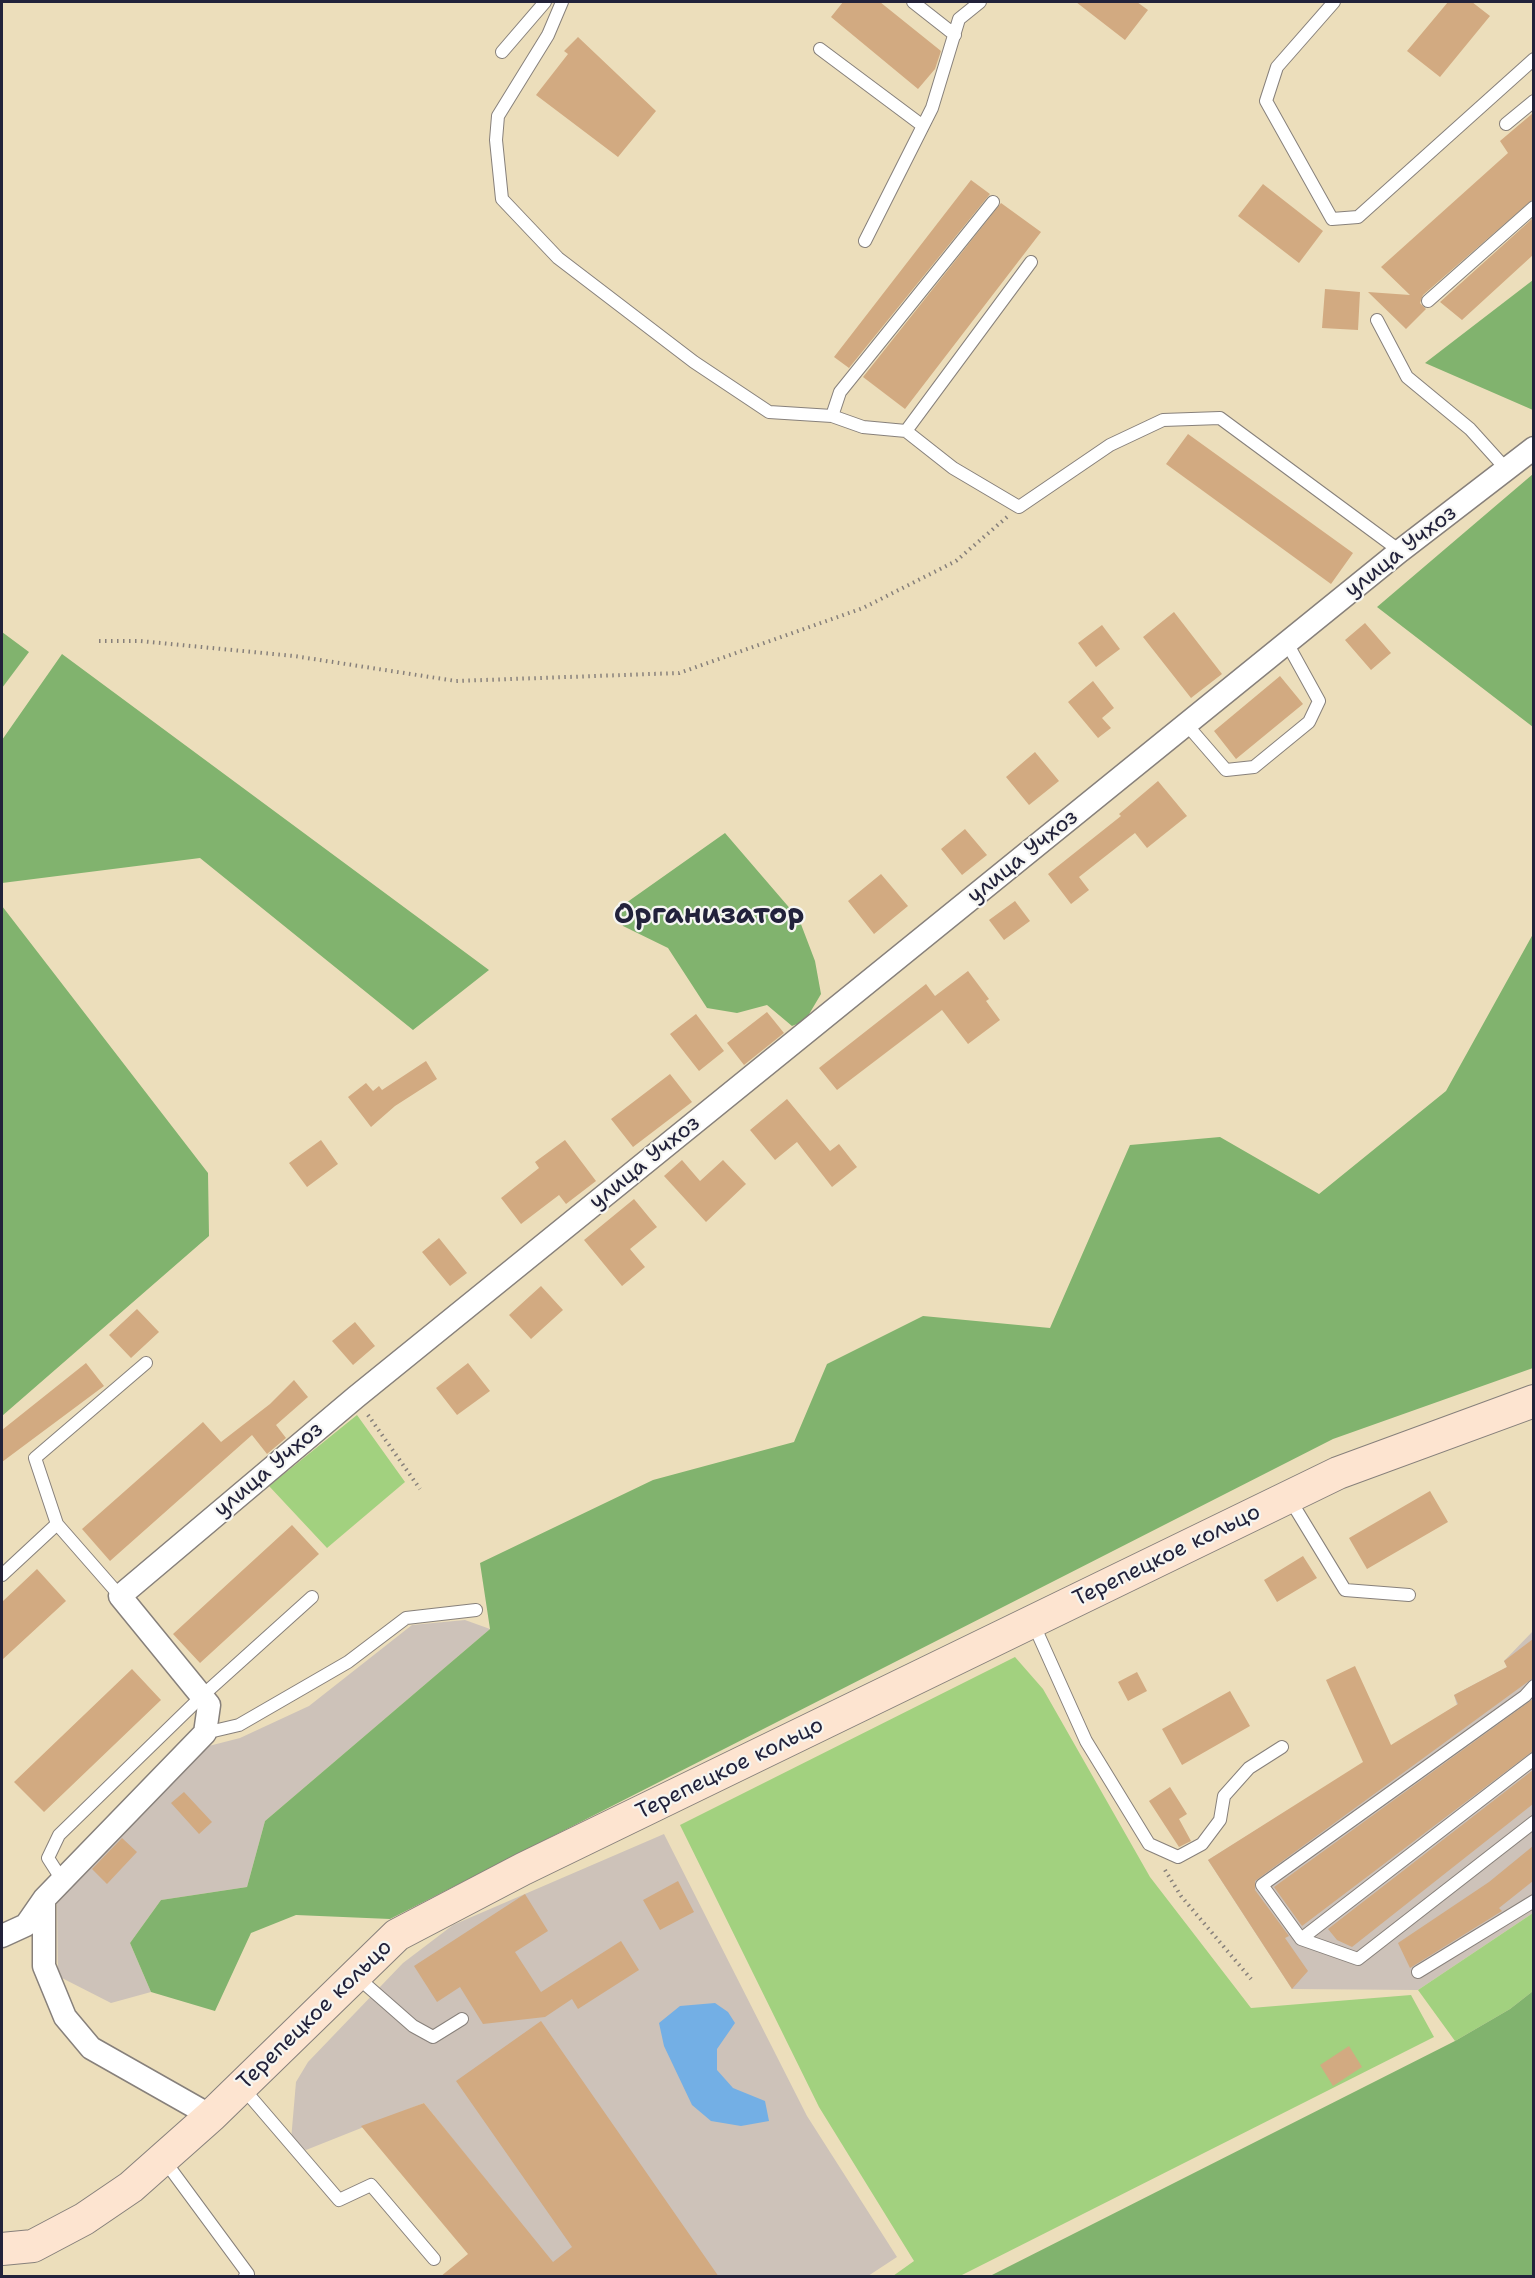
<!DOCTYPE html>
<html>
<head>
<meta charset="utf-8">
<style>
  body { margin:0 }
  #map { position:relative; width:1535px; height:2278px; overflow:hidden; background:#ecdebb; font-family:"Shantell Sans",sans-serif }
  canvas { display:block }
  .frame { position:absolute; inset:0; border:3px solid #22223b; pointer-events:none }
</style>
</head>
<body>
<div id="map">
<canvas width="1535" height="2278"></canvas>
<div class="frame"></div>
</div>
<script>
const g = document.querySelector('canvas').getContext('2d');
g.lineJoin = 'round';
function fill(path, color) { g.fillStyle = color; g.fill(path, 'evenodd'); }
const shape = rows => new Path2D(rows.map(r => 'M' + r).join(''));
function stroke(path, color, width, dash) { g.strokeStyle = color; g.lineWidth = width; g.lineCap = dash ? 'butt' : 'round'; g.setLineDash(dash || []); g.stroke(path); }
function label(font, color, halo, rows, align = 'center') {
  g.font = font + ' "Shantell Sans",sans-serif'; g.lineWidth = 4.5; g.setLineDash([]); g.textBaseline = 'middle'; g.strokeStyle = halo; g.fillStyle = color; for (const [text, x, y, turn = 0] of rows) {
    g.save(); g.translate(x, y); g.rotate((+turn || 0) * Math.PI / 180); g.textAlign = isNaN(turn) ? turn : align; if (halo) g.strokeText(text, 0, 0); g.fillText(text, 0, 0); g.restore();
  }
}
const industrial = shape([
  [465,1620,490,1629,265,1821,247,1887,161,1900,130,1943,151,1992,111,2003,58,1976,57,1903,197,1749,240,1738,309,1706,412,1625],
  [1533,1631,1533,1913,1418,1990,1292,1989,1208,1860,1457,1705,1454,1695,1507,1667,1504,1661],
  [664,1834,807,2116,897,2257,868,2276,562,2276,424,2103,306,2150,291,2140,296,2082,308,2062,403,1963,453,1925]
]);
const green = shape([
  [357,1415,405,1482,327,1548,269,1486],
  [1015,1657,1043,1689,1150,1877,1251,2008,1411,1995,1434,2037,960,2276,893,2276,914,2261,819,2107,680,1825],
  [1533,1913,1533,1991,1510,2009,1455,2041,1418,1990]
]);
const forest = shape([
  [1533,280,1533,410,1425,363],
  [1533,474,1533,727,1377,607],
  [2,632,29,652,2,688],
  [62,654,489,970,413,1030,200,858,2,883,2,740],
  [725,833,799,919,815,961,821,994,805,1021,792,1026,767,1005,737,1013,707,1008,668,948,623,926,616,910],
  [2,906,208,1173,209,1236,2,1416],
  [1533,934,1533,1368,1333,1439,390,1919,296,1915,251,1933,215,2011,151,1992,130,1943,161,1900,247,1887,265,1821,490,1629,480,1563,653,1480,794,1442,827,1364,923,1316,1050,1328,1130,1145,1220,1137,1319,1194,1446,1091],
  [1533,1991,1533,2276,990,2276,1455,2041,1510,2009]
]);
const water = shape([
  [715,2003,728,2012,735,2023,717,2049,717,2070,733,2088,765,2101,769,2121,741,2126,711,2121,692,2105,664,2046,659,2023,680,2006]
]);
const building = shape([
  [843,2,880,2,941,51,935,69,918,89,831,17],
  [1076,2,1137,2,1148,10,1125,40],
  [1448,2,1472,2,1490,16,1440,77,1407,51],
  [578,37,656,111,618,157,536,95,568,54,564,51],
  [1533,113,1533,199,1423,295,1420,303,1426,309,1406,329,1368,292,1410,295,1381,267,1508,153,1500,141],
  [971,180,990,194,849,368,834,357],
  [1263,184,1323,231,1299,263,1238,216],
  [1001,203,1041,232,905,409,863,377],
  [1533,218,1533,255,1462,320,1440,302],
  [1325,289,1360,292,1358,330,1322,328],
  [1188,434,1353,553,1331,584,1166,464],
  [1174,612,1222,674,1191,698,1143,637],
  [1365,623,1391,653,1371,670,1345,640],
  [1102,625,1120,649,1096,667,1078,643],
  [1280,676,1303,704,1236,759,1214,731],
  [1093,681,1114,708,1102,718,1111,728,1098,738,1068,702],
  [1035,752,1059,781,1029,805,1006,777],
  [1158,781,1187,816,1147,848,1135,833,1079,877,1089,890,1071,904,1048,874,1121,816,1119,814],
  [965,829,987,855,962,875,941,849],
  [881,874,908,906,874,934,848,901],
  [1015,901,1030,921,1004,940,989,920],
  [968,971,989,999,986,1001,1000,1020,968,1044,942,1010,837,1090,819,1068,926,984,935,996],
  [767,1012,784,1033,744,1065,727,1043],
  [696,1014,724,1051,699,1071,670,1034],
  [426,1061,437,1079,395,1106,371,1127,348,1097,366,1083,373,1091,379,1086,382,1090],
  [670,1074,692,1102,633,1147,611,1119],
  [787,1099,830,1151,839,1144,857,1167,832,1187,797,1142,775,1160,750,1130],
  [321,1140,338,1164,307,1187,289,1163],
  [565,1140,596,1181,566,1204,559,1195,521,1224,501,1198,539,1168,535,1162],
  [682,1160,700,1181,723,1160,746,1184,706,1222,664,1176],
  [634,1199,657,1227,630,1249,645,1267,622,1286,584,1240],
  [439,1238,467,1273,450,1286,422,1252],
  [541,1286,563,1310,531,1339,509,1315],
  [137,1309,159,1332,131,1358,109,1335],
  [355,1322,375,1346,353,1365,332,1341],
  [86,1363,104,1386,2,1462,2,1430],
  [468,1363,490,1391,457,1415,436,1388],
  [294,1380,308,1397,276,1425,286,1438,267,1454,252,1435,110,1561,82,1529,203,1422,221,1442,270,1404],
  [1430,1491,1448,1522,1367,1569,1349,1538],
  [292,1525,319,1554,200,1663,173,1634],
  [1303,1556,1317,1578,1277,1602,1264,1580],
  [37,1569,66,1601,2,1660,2,1602],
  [1533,1639,1533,1678,1255,1881,1255,1890,1289,1936,1285,1938,1308,1971,1292,1989,1208,1860,1363,1762,1326,1680,1355,1666,1391,1745,1458,1704,1454,1695,1507,1667,1504,1661],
  [132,1669,161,1700,44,1812,14,1782],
  [1137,1672,1147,1691,1128,1701,1118,1682],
  [1230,1691,1250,1726,1182,1765,1162,1729],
  [1533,1699,1533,1751,1302,1926,1274,1887],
  [1533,1770,1533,1804,1352,1947,1337,1940,1328,1929],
  [1170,1787,1187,1814,1179,1819,1191,1841,1179,1847,1149,1801],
  [184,1792,212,1822,199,1834,171,1803],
  [122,1838,137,1852,107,1884,92,1869],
  [1533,1846,1533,1881,1499,1908,1502,1911,1410,1968,1398,1943,1489,1882],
  [678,1881,694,1912,660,1930,643,1900],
  [525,1894,548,1931,515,1952,541,1992,621,1941,639,1970,578,2009,572,1999,545,2017,483,2024,460,1987,437,2002,414,1966],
  [541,2021,719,2277,440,2277,468,2254,361,2126,424,2103,553,2262,572,2247,456,2081],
  [1349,2046,1362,2067,1333,2086,1320,2065]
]);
const path = shape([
  [99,641,140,641,294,656,456,681,679,673,863,608,956,561,1007,517],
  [368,1415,420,1489],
  [1165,1870,1181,1896,1251,1979]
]);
const lane = shape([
  [562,2,548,35,498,116,496,140,502,199,558,258,694,362,769,412,832,416],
  [913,2,955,35],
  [1334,2,1277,67,1266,101,1332,219,1358,217,1534,59],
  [820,49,923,126],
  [502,52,545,2],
  [1506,124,1534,101],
  [993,202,840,392,832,416,863,427,906,431,1031,262],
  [865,241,932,108,959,19,980,2],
  [1428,301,1534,207],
  [1377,320,1407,377,1470,429,1507,470],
  [906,431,953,468,1019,507,1110,445,1163,420,1220,418,1400,551],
  [1187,725,1226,770,1254,767,1309,722,1319,701,1287,643],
  [1289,1498,1345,1590,1409,1595],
  [2,1575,57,1524],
  [120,1596,57,1524,35,1458,146,1363],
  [1033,1623,1086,1741,1149,1844,1178,1857,1202,1844,1220,1820,1224,1796,1249,1768,1282,1747],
  [1534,1686,1525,1696,1262,1885,1301,1939,1358,1959,1534,1822],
  [205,1733,239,1725,348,1662,406,1618,476,1610],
  [62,1880,48,1858,59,1835,202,1696,312,1597],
  [1301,1939,1534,1759],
  [1418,1972,1534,1901],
  [356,1976,413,2026,433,2037,462,2019],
  [242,2087,339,2200,371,2185,434,2259],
  [164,2160,248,2274,245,2276]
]);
const street = shape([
  [44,1899,44,1966,65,2017,91,2048,211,2116],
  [2,1936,26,1925,44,1899,205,1733,209,1705,120,1596,356,1397,1400,551,1534,448]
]);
const secondary = shape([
  [2,2249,33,2246,84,2219,131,2187,211,2116,397,1935,523,1869,1338,1473,1534,1401]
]);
const streetNames = [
  ["улица Учхоз",1401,552,-38],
  ["улица Учхоз",1023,857,-39],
  ["улица Учхоз",645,1163,-39],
  ["улица Учхоз",269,1470,-40],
  ["Терепецкое кольцо",1167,1556,-26],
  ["Терепецкое кольцо",730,1769,-26],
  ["Терепецкое кольцо",315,2015,-44]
];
const districtNames = [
  ["Организатор",709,916]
];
fill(industrial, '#cdc2b9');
fill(green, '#a2d17f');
fill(forest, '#81b36e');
fill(water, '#73afe5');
fill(building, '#d2aa81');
stroke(lane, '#87807b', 14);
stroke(street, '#87807b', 25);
stroke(secondary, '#87807b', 34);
stroke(path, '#87807b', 4, [1.5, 4.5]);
stroke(lane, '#fff', 12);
stroke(street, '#fff', 22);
stroke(secondary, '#fde4d0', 32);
label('22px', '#22223b', '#f6f6f2', streetNames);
label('bold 28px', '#22223b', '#f6f6f2', districtNames);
</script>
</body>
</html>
